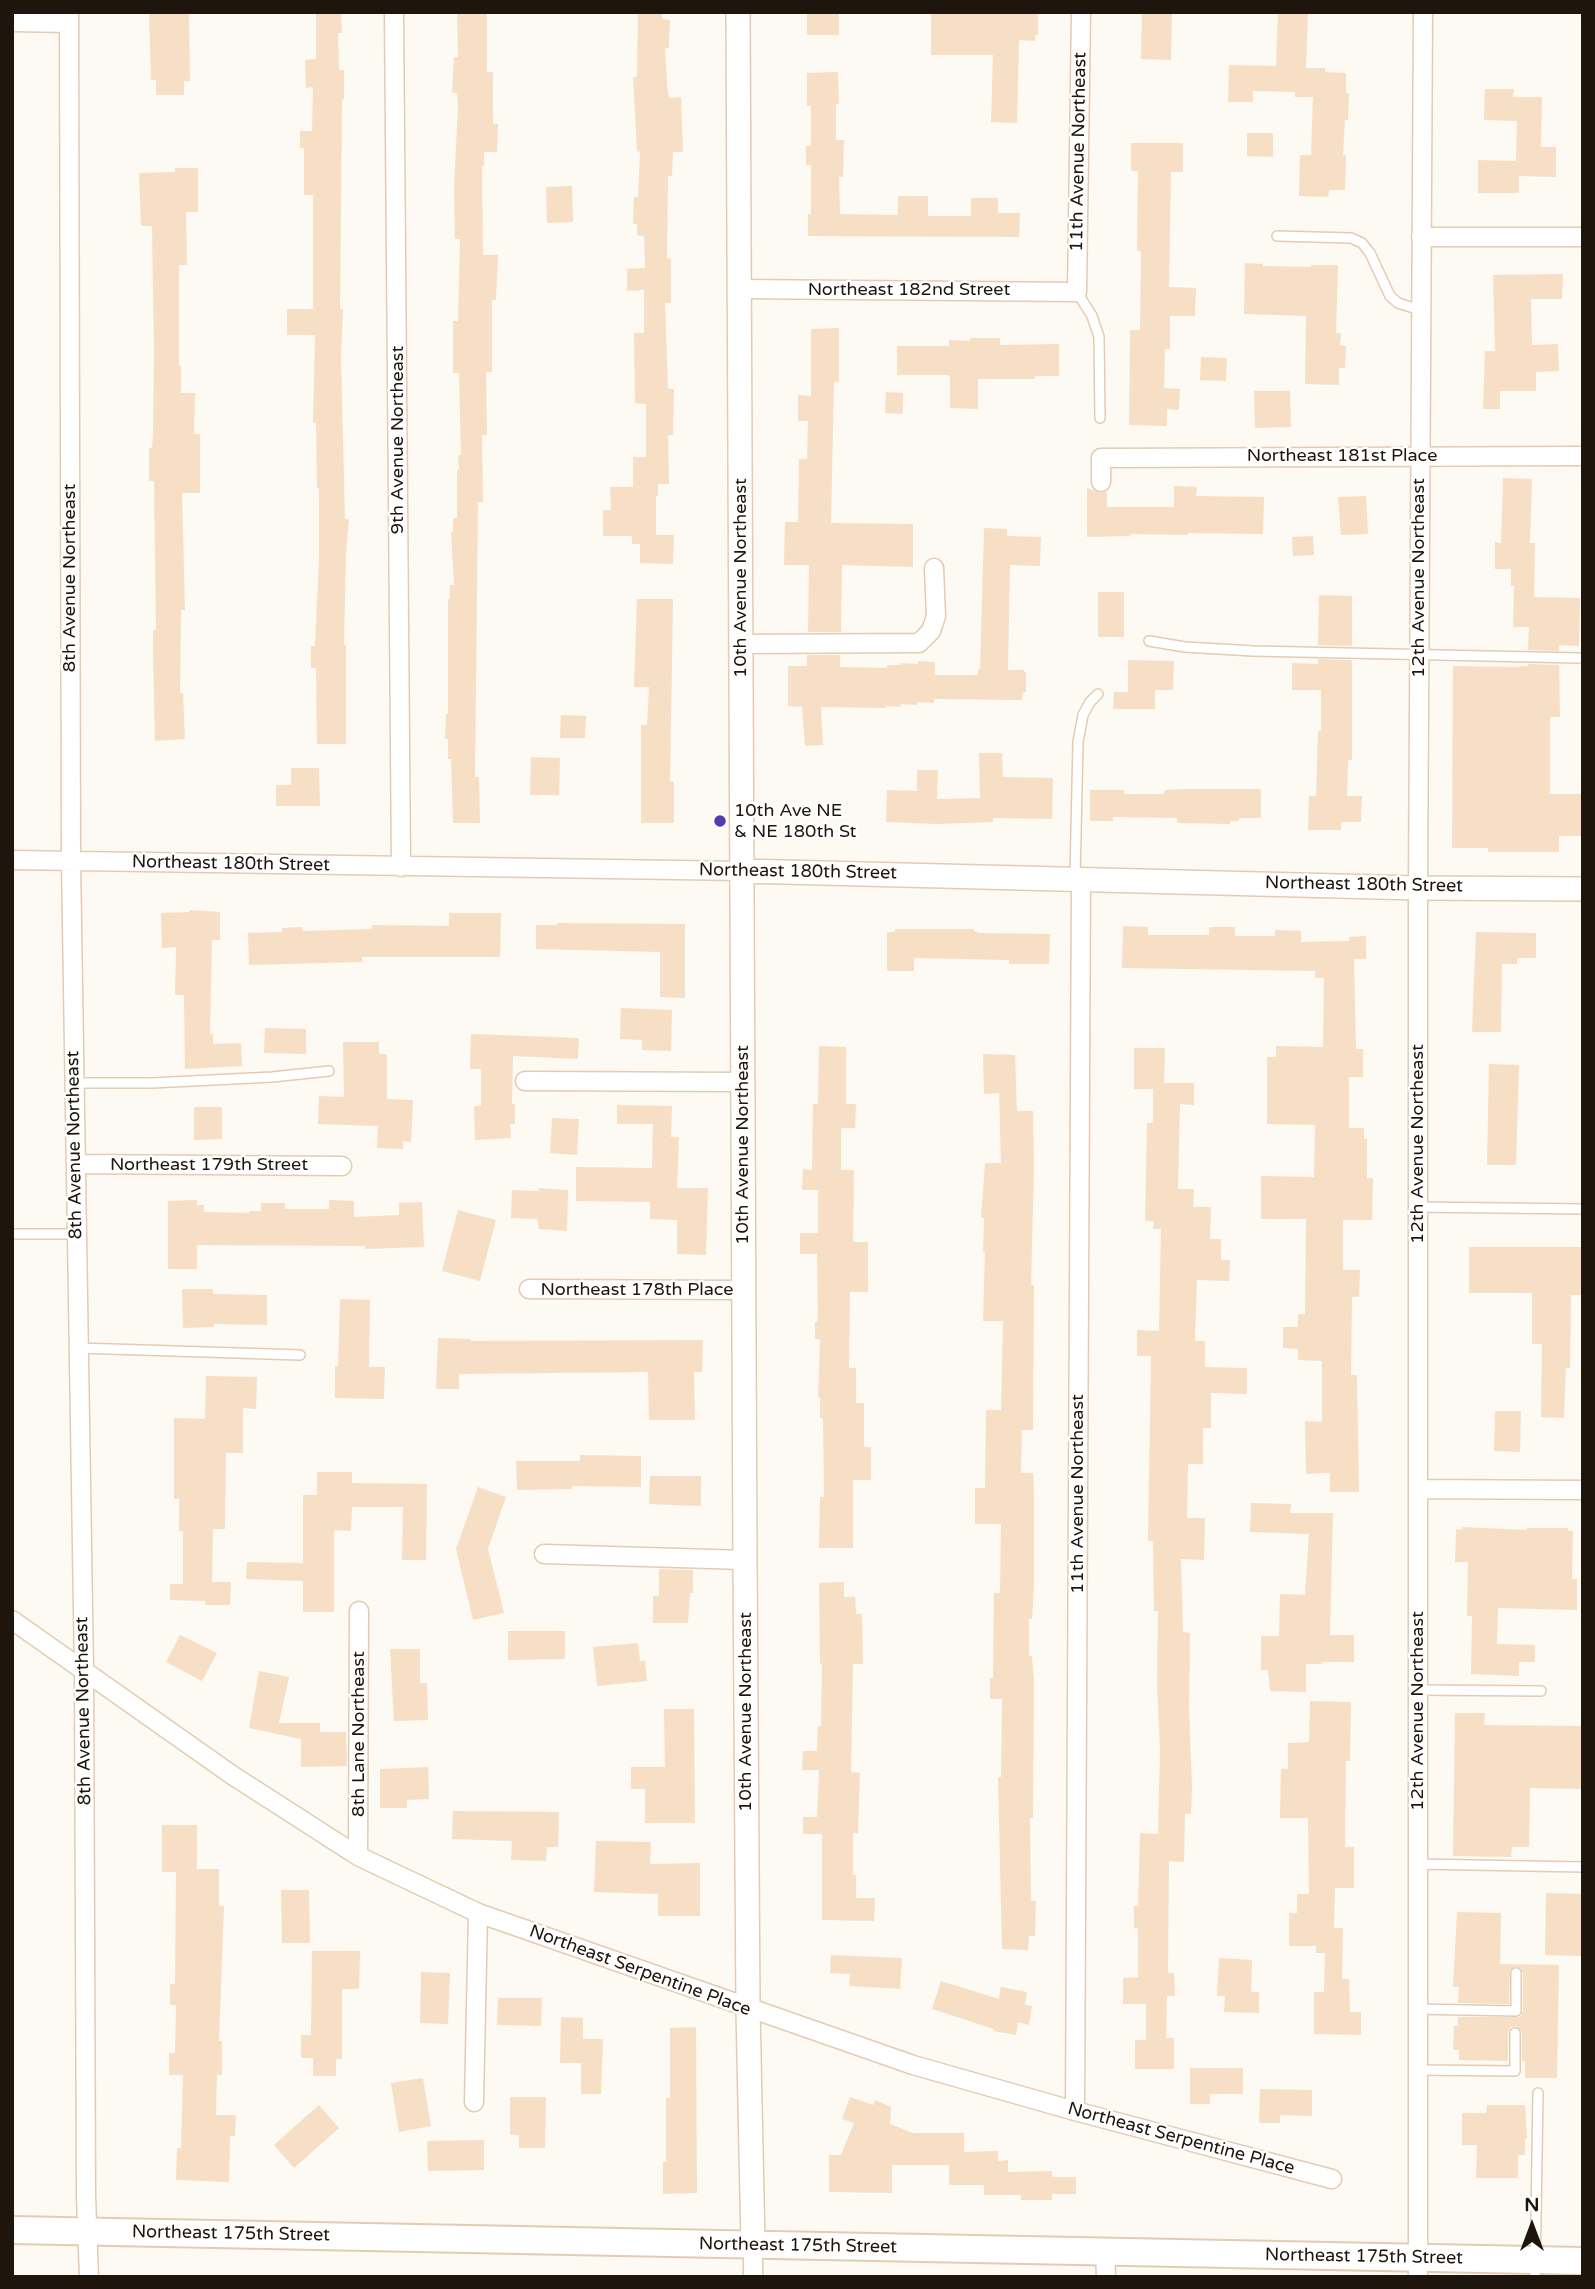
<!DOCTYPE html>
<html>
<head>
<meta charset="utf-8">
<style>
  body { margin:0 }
  #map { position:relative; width:1595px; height:2289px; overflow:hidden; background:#fdf9f3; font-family:"Varela Round",sans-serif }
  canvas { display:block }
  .frame { position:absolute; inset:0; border:14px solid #1e160c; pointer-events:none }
  .north { position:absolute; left:1497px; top:2191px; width:70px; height:70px; -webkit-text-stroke:5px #fff; paint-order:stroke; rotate:0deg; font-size:19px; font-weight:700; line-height:28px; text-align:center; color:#1e160c }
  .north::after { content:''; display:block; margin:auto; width:24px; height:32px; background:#1e160c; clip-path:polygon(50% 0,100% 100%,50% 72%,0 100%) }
</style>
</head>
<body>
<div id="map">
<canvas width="1595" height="2289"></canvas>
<div class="frame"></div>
<div class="north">N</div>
</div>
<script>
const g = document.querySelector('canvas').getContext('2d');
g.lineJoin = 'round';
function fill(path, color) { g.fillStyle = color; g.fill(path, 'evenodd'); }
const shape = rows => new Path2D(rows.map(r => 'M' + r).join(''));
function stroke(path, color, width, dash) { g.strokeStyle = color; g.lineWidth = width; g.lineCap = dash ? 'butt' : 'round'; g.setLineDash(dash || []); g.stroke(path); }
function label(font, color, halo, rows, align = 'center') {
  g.font = font + ' "Varela Round",sans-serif'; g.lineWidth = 5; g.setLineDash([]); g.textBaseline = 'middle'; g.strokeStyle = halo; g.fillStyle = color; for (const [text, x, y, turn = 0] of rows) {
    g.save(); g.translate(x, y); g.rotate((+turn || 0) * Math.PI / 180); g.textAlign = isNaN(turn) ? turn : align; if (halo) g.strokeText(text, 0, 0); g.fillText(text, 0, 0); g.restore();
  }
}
const building = shape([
  [149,12,189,12,190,81,184,81,184,95,156,95,156,80,151,80],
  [316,12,341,12,342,33,338,33,339,70,344,70,344,99,342,100,340,309,343,309,341,359,345,519,349,519,346,553,344,645,346,645,346,744,317,744,316,668,311,668,311,646,315,646,319,559,319,488,317,488,316,423,313,423,315,335,287,335,287,309,313,309,313,195,304,195,304,148,300,148,300,131,312,131,313,87,306,88,305,60,316,59],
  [457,12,487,12,487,72,493,72,493,124,498,124,497,152,484,152,484,166,482,166,483,255,498,255,496,300,492,300,492,372,486,372,487,435,482,435,483,502,478,502,475,777,479,777,480,823,453,823,451,759,448,759,448,739,445,739,446,714,448,714,448,599,450,599,450,585,454,585,451,532,453,532,453,518,457,518,457,470,459,470,458,455,461,455,459,373,453,373,453,321,458,321,460,239,455,239,454,188,458,105,457,93,452,93,454,57,458,57],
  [638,12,662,12,662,19,670,20,669,48,665,48,667,85,669,98,681,97,683,152,673,152,672,176,668,176,667,259,671,258,671,303,665,303,668,389,674,389,673,435,668,435,669,484,658,484,658,496,656,496,656,535,674,535,673,564,640,563,640,544,632,544,632,536,603,536,603,510,611,510,610,487,633,487,633,457,646,457,646,404,635,403,634,333,644,333,644,290,627,291,627,269,645,268,644,236,637,235,637,224,633,224,634,197,638,197,640,152,637,151,633,77,637,77],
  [807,12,839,12,839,35,807,35],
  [931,12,1038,12,1038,35,1035,35,1035,41,1019,40,1017,123,991,122,993,55,931,55],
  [1142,12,1172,12,1171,60,1141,59],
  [1278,12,1308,12,1306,68,1325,68,1325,72,1346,73,1346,93,1349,93,1348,120,1345,120,1343,155,1346,155,1345,190,1329,190,1328,197,1299,196,1300,155,1311,155,1313,97,1295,97,1295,92,1253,91,1253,102,1228,102,1229,65,1276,66],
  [838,72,839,104,836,104,836,140,844,140,843,177,839,177,840,214,898,215,898,196,928,196,928,216,971,216,971,198,998,198,998,213,1020,213,1019,237,808,236,808,214,811,214,811,165,806,165,806,146,811,146,811,106,807,106,807,73],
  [1485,89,1514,89,1513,97,1542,97,1541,147,1556,147,1556,177,1519,176,1519,193,1478,193,1478,160,1516,161,1517,121,1484,120],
  [1247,133,1273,133,1273,157,1247,156],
  [1131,143,1183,143,1183,172,1171,172,1169,287,1196,288,1195,316,1170,316,1170,349,1165,349,1164,388,1180,389,1179,410,1167,409,1167,426,1129,425,1130,330,1140,330,1141,251,1137,251,1138,171,1131,171],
  [175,168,198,168,198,212,186,212,187,265,179,265,179,366,181,366,181,393,195,393,194,434,200,434,200,493,182,493,185,610,181,610,180,693,183,693,185,739,155,741,153,653,153,630,156,630,154,481,149,481,149,448,152,448,153,434,154,353,152,226,141,226,139,173,175,172],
  [572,186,573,222,547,223,546,187],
  [1245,263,1263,264,1263,266,1311,267,1311,265,1338,265,1336,333,1341,333,1340,345,1346,346,1345,368,1339,368,1339,385,1305,384,1306,316,1244,314],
  [1563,274,1562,299,1531,299,1532,345,1558,344,1559,371,1536,372,1536,391,1500,391,1500,409,1483,409,1485,351,1495,351,1493,275],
  [839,328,839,382,834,382,831,523,913,524,913,567,842,565,841,632,808,632,809,565,784,565,785,522,798,522,799,459,807,459,808,421,798,421,798,395,811,396,811,329],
  [970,338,1000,338,1000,345,1059,344,1059,376,1035,376,1035,379,978,379,978,409,950,408,950,377,948,375,897,375,897,346,949,346,949,340,970,341],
  [1201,357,1227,358,1226,381,1200,380],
  [1254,391,1290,391,1291,427,1255,428],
  [886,392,903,393,903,414,885,413],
  [1503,478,1532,479,1530,543,1535,543,1534,597,1580,598,1579,646,1559,645,1559,651,1528,650,1529,627,1513,627,1514,586,1511,586,1511,569,1495,569,1495,542,1501,543],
  [1174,486,1197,487,1196,496,1264,497,1263,534,1188,533,1188,535,1130,534,1130,536,1087,537,1087,488,1100,493,1107,492,1107,507,1174,507],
  [1366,496,1368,534,1341,535,1338,497],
  [984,528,1007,529,1007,536,1041,537,1040,566,1010,565,1008,670,1024,670,1024,672,1026,672,1026,692,1023,692,1022,700,934,699,934,703,917,702,917,705,901,704,901,707,886,706,886,708,821,707,823,745,805,746,802,707,788,706,788,666,807,666,807,655,840,655,840,667,887,668,887,665,901,665,901,663,918,664,918,661,935,662,935,675,978,675,978,669,980,669],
  [1313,536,1314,555,1293,556,1292,537],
  [1098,592,1124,592,1124,637,1098,637],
  [1319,595,1352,596,1352,646,1318,645],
  [637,599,673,599,670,781,674,782,674,823,641,823,641,725,647,725,649,687,634,687],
  [1318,659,1351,660,1352,664,1352,760,1348,760,1347,796,1362,796,1361,822,1341,822,1341,830,1308,830,1309,796,1316,796,1318,731,1321,731,1321,690,1292,690,1292,663,1318,664],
  [1128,660,1174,661,1173,690,1155,690,1155,709,1113,709,1114,692,1128,692],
  [1528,664,1559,665,1560,717,1550,717,1550,794,1583,794,1583,836,1559,836,1559,852,1488,852,1488,848,1452,848,1453,666,1514,667,1528,666],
  [561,715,586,716,585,738,560,738],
  [979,753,1002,753,1003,777,1053,778,1052,819,993,818,993,822,937,824,886,822,887,790,917,791,917,770,938,770,937,799,980,798],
  [531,757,560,758,559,795,530,795],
  [291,768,319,768,320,806,276,806,276,785,291,785],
  [1181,789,1261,789,1261,818,1239,818,1239,821,1230,821,1230,824,1177,823,1177,818,1113,817,1113,821,1090,821,1090,790,1124,790,1124,794,1164,794,1165,790],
  [189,910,220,912,220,940,212,940,210,1034,213,1034,213,1044,241,1043,242,1066,185,1069,184,995,175,995,176,947,162,948,161,913,189,912],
  [449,913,501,913,500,957,362,957,362,962,249,965,248,933,282,932,282,928,302,927,303,931,372,929,372,925,449,926],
  [557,923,685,924,685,998,660,997,660,952,536,949,536,925,557,925],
  [1123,926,1148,927,1148,935,1209,935,1209,927,1235,927,1235,936,1275,936,1275,930,1301,931,1301,942,1349,941,1349,937,1366,936,1366,959,1354,959,1356,1049,1363,1049,1363,1077,1349,1077,1349,1128,1364,1128,1364,1139,1367,1139,1367,1178,1373,1178,1372,1220,1343,1220,1343,1270,1360,1270,1359,1297,1352,1297,1351,1375,1357,1375,1359,1492,1330,1492,1330,1473,1306,1474,1305,1421,1322,1422,1322,1361,1298,1360,1298,1349,1283,1348,1283,1327,1298,1327,1298,1314,1305,1314,1306,1219,1261,1219,1261,1176,1314,1177,1315,1125,1267,1124,1267,1057,1276,1057,1276,1046,1323,1047,1324,978,1315,978,1315,971,1122,968],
  [895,929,974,929,974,931,980,933,1050,934,1049,964,1009,964,1009,960,914,958,914,971,887,971,887,932,895,932],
  [1476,932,1536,933,1536,958,1517,958,1517,964,1502,964,1501,1032,1472,1032],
  [621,1008,672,1010,671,1051,642,1050,642,1040,620,1039],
  [265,1028,306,1029,306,1054,264,1053],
  [471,1034,579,1038,578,1059,513,1056,512,1104,515,1104,515,1124,510,1124,511,1138,475,1140,474,1106,481,1106,481,1069,470,1069],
  [343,1042,379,1042,379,1054,387,1054,387,1099,413,1100,411,1142,403,1141,403,1149,377,1148,378,1126,318,1124,319,1096,344,1097],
  [819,1046,846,1047,846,1104,856,1104,855,1128,841,1128,841,1170,854,1170,853,1242,868,1242,868,1292,850,1292,849,1368,856,1368,856,1403,864,1403,864,1447,871,1447,871,1480,853,1480,853,1548,819,1548,820,1497,824,1497,823,1418,820,1418,820,1397,818,1397,820,1339,815,1339,815,1322,817,1322,818,1317,817,1254,800,1254,800,1233,818,1233,818,1190,802,1190,803,1169,812,1170,813,1104,818,1104],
  [1134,1048,1165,1048,1164,1083,1194,1083,1194,1105,1180,1104,1178,1189,1194,1189,1193,1207,1211,1207,1210,1239,1221,1239,1221,1260,1230,1260,1229,1281,1197,1280,1195,1341,1205,1341,1205,1367,1247,1368,1247,1394,1211,1393,1211,1428,1203,1428,1203,1464,1188,1464,1187,1518,1205,1518,1204,1560,1181,1559,1183,1632,1190,1633,1189,1710,1192,1786,1191,1814,1185,1814,1184,1862,1169,1861,1168,1973,1174,1973,1175,1996,1167,1996,1166,2038,1174,2038,1174,2069,1135,2069,1135,2040,1146,2040,1146,2004,1123,2004,1123,1978,1138,1977,1138,1928,1134,1928,1134,1906,1138,1906,1140,1833,1158,1834,1160,1749,1157,1682,1158,1611,1154,1611,1153,1541,1148,1541,1151,1356,1137,1356,1137,1330,1159,1331,1161,1229,1153,1229,1154,1221,1145,1221,1147,1123,1153,1123,1153,1089,1134,1089],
  [983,1054,1015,1055,1017,1111,1033,1111,1034,1167,1031,1285,1034,1285,1033,1430,1022,1430,1021,1473,1033,1473,1034,1495,1034,1586,1032,1619,1029,1619,1029,1656,1032,1656,1034,1683,1033,1818,1030,1818,1031,1901,1036,1901,1035,1936,1029,1936,1028,1950,1002,1949,998,1777,1001,1777,1002,1699,990,1699,990,1678,993,1678,994,1593,1000,1593,1001,1524,975,1524,975,1488,985,1488,986,1410,1001,1410,1003,1321,983,1321,985,1252,983,1252,984,1218,981,1218,985,1163,1001,1163,999,1093,984,1094],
  [1489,1064,1519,1065,1516,1165,1487,1165],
  [617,1105,672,1106,671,1137,679,1137,677,1188,708,1188,706,1255,677,1254,677,1220,650,1219,650,1202,576,1201,576,1167,652,1168,653,1124,617,1124],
  [194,1107,222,1107,222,1139,194,1140],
  [552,1118,579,1119,577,1155,550,1153],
  [539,1188,568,1190,567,1231,539,1229,537,1219,511,1218,512,1190,539,1191],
  [197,1200,197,1205,204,1205,204,1212,249,1213,249,1211,261,1211,261,1203,285,1203,285,1209,329,1209,329,1200,354,1201,354,1217,399,1215,399,1203,422,1202,424,1247,365,1249,365,1246,197,1245,197,1269,168,1269,168,1201],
  [458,1210,496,1220,480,1281,442,1271],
  [1469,1247,1583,1247,1583,1295,1571,1295,1570,1368,1566,1368,1564,1418,1541,1417,1542,1344,1532,1344,1532,1293,1469,1293],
  [182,1289,213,1289,213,1294,267,1295,267,1325,214,1324,214,1327,183,1328],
  [340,1299,370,1300,369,1367,385,1367,384,1399,335,1398,335,1366,338,1366],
  [438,1338,471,1339,471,1341,703,1340,702,1372,694,1372,695,1420,649,1420,648,1372,459,1374,459,1389,436,1389],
  [206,1376,257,1377,256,1409,243,1408,243,1453,226,1453,225,1529,213,1529,212,1582,231,1582,230,1605,205,1605,205,1601,170,1600,170,1584,183,1584,183,1531,179,1531,179,1499,174,1499,174,1418,205,1419],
  [1495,1411,1521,1411,1520,1452,1494,1451],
  [580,1455,641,1456,641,1487,572,1486,572,1489,517,1490,516,1461,580,1461],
  [317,1472,352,1472,352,1483,427,1484,426,1560,402,1560,403,1507,352,1507,351,1531,334,1530,334,1612,303,1612,303,1581,246,1579,247,1562,303,1563,303,1495,317,1495],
  [650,1476,701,1476,701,1506,649,1504],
  [478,1487,506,1497,488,1549,504,1613,473,1620,456,1549],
  [1251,1503,1291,1504,1290,1513,1333,1513,1330,1635,1354,1635,1354,1662,1322,1662,1322,1664,1306,1664,1306,1692,1270,1691,1268,1670,1261,1670,1261,1636,1279,1636,1280,1594,1305,1595,1309,1534,1250,1532],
  [1462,1527,1527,1530,1527,1528,1568,1528,1568,1531,1573,1531,1572,1579,1577,1579,1577,1610,1498,1608,1497,1644,1535,1645,1535,1662,1519,1662,1519,1676,1471,1674,1472,1616,1467,1616,1468,1562,1455,1562,1456,1529,1462,1530],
  [659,1569,693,1570,693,1593,690,1593,688,1623,653,1623,653,1596,659,1596],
  [844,1582,844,1597,855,1597,856,1614,862,1614,863,1664,853,1664,851,1772,860,1773,858,1833,853,1833,853,1875,856,1875,856,1898,875,1898,874,1921,822,1920,822,1834,803,1834,803,1817,817,1817,819,1770,802,1770,803,1751,817,1751,818,1726,821,1726,822,1664,820,1664,819,1583],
  [508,1631,565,1631,565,1659,508,1660],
  [180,1635,217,1653,202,1681,166,1662],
  [638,1643,640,1661,645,1661,647,1681,597,1686,593,1647],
  [390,1649,420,1649,420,1683,427,1683,428,1720,394,1721],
  [259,1671,289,1677,279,1723,320,1723,320,1732,346,1732,347,1766,301,1767,301,1739,249,1728],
  [1310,1701,1351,1702,1350,1761,1346,1761,1345,1847,1354,1847,1354,1888,1335,1888,1334,1928,1343,1928,1342,1979,1349,1979,1350,2012,1361,2012,1361,2035,1314,2034,1314,1992,1324,1992,1325,1953,1316,1953,1316,1946,1289,1946,1289,1913,1297,1913,1297,1894,1309,1894,1308,1818,1280,1818,1281,1769,1288,1769,1288,1743,1309,1742],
  [664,1709,694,1709,695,1823,645,1823,645,1789,631,1789,631,1767,665,1767],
  [1455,1713,1485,1713,1484,1725,1583,1726,1583,1789,1530,1788,1529,1847,1512,1847,1511,1857,1453,1856],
  [428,1767,429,1799,407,1800,407,1808,380,1808,380,1769],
  [453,1811,559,1812,558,1847,547,1847,546,1861,511,1860,512,1841,452,1839],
  [162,1825,197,1825,197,1869,219,1869,219,1906,224,1906,219,2041,222,2041,222,2075,217,2075,216,2115,236,2115,235,2136,230,2136,229,2182,176,2180,177,2148,181,2148,183,2075,169,2075,169,2053,175,2053,176,2005,170,2005,170,1984,175,1984,176,1872,162,1872],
  [596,1841,651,1842,650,1864,700,1863,700,1916,658,1916,658,1894,594,1892],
  [281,1890,309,1890,310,1943,282,1943],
  [1546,1893,1583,1894,1583,1956,1545,1955],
  [1457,1912,1501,1913,1500,1964,1559,1965,1557,2078,1525,2078,1525,2061,1522,2061,1522,2032,1516,2026,1511,2027,1508,2032,1508,2061,1459,2060,1459,2050,1453,2050,1454,2026,1458,2026,1458,2017,1520,2017,1523,2011,1523,1973,1517,1966,1510,1970,1509,2004,1458,2003,1459,1987,1453,1987],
  [312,1951,360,1951,359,1989,342,1989,342,2059,336,2059,336,2076,313,2076,313,2058,301,2058,301,2035,311,2035],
  [831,1955,902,1958,900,1989,849,1986,850,1974,830,1973],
  [1219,1958,1252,1960,1251,1992,1259,1992,1259,2013,1224,2012,1225,1996,1217,1996],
  [421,1972,450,1973,448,2024,420,2023],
  [941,1981,999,1999,1001,1987,1027,1992,1025,2005,1032,2006,1029,2025,1018,2022,1016,2035,993,2031,994,2029,932,2009],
  [498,1998,542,1998,541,2026,497,2025],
  [561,2017,583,2018,583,2039,603,2039,601,2094,581,2094,581,2063,560,2063],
  [696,2027,697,2193,663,2194,663,2162,666,2162,666,2098,670,2098,670,2028],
  [1190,2068,1243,2068,1243,2094,1210,2094,1210,2104,1190,2104],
  [423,2078,431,2126,399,2132,391,2083],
  [1260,2089,1312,2090,1312,2116,1280,2115,1280,2123,1259,2123],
  [510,2097,546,2097,545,2148,519,2148,519,2135,510,2135],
  [850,2097,873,2105,875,2100,891,2107,890,2124,913,2133,964,2133,964,2152,998,2151,998,2161,1008,2160,1008,2172,1052,2171,1052,2177,1076,2177,1076,2194,1052,2194,1052,2200,1021,2200,1021,2195,984,2195,984,2185,949,2185,949,2165,892,2165,892,2193,829,2192,829,2155,841,2155,854,2123,842,2119],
  [319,2105,339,2128,294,2168,274,2145],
  [1487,2105,1525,2105,1527,2139,1525,2139,1525,2155,1518,2155,1518,2178,1476,2178,1477,2145,1462,2145,1462,2113,1486,2113],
  [484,2140,484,2170,428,2171,427,2141]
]);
const service = shape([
  [1277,236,1351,238,1362,243,1370,253,1390,296,1398,303,1420,310],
  [1077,292,1092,316,1099,337,1100,418],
  [1149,641,1185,647,1253,651,1579,658],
  [1075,878,1078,742,1083,715,1090,702,1098,694],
  [74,1083,152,1083,272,1077,329,1071],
  [1418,1207,1583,1209],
  [12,1234,77,1234],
  [79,1348,300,1355],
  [1418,1690,1541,1691],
  [1417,1864,1583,1867],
  [1417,2009,1516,2011,1516,1973],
  [1417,2070,1515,2071,1515,2033],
  [1535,2277,1538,2093]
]);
const minor = shape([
  [69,12,71,861,84,1671,86,2196,89,2277],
  [394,12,401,867],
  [12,22,69,23],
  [1421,237,1583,237],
  [740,289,1077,292,1081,12],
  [1101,482,1101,458,1583,456],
  [742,644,919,643,931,631,936,616,934,568],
  [12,860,743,871],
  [525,1081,743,1082],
  [76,1164,342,1166],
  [529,1289,744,1290],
  [1418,1489,1583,1490],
  [544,1554,745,1560],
  [12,1620,232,1775,358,1856,478,1913,913,2065,1075,2111,1332,2179],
  [358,1856,359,1611],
  [474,2102,478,1913],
  [1075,2111,1081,878],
  [753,2245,753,2277],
  [1105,2251,1106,2277],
  [1418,2277,1418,888,1423,12]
]);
const tertiary = shape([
  [738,12,745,1560,748,2009,753,2245],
  [743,871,1418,888,1583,889]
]);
const secondary = shape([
  [12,2230,1583,2261]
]);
const markers = [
  [720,821,7,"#513cb4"]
];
const streetNames = [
  ["11th Avenue Northeast",1079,152,-89],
  ["Northeast 182nd Street",909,290],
  ["9th Avenue Northeast",398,440,-90],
  ["Northeast 181st Place",1342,456],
  ["8th Avenue Northeast",70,578,-90],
  ["10th Avenue Northeast",741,578,-90],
  ["12th Avenue Northeast",1419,578,-90],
  ["Northeast 180th Street",231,864,1],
  ["Northeast 180th Street",798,872,1],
  ["Northeast 180th Street",1364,885,1],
  ["12th Avenue Northeast",1418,1144,-90],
  ["8th Avenue Northeast",75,1145,-91],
  ["10th Avenue Northeast",743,1145,-90],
  ["Northeast 179th Street",209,1165],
  ["Northeast 178th Place",637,1290],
  ["11th Avenue Northeast",1078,1494,-90],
  ["8th Avenue Northeast",84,1711,-91],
  ["12th Avenue Northeast",1418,1711,-90],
  ["10th Avenue Northeast",746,1712,-90],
  ["8th Lane Northeast",359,1734,-90],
  ["Northeast Serpentine Place",640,1971,20],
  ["Northeast Serpentine Place",1181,2139,15],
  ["Northeast 175th Street",231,2234,1],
  ["Northeast 175th Street",798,2246,1],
  ["Northeast 175th Street",1364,2257,1]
];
const poiNames = [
  ["10th Ave NE",734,811],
  ["& NE 180th St",734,832]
];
fill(building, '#f6dfc4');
stroke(service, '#e3ccb2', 12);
stroke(minor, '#e3ccb2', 21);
stroke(tertiary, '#e3ccb2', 26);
stroke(secondary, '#e3ccb2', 30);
stroke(service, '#fff', 9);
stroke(minor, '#fff', 18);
stroke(tertiary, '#fff', 23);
stroke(secondary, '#fff', 26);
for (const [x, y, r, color] of markers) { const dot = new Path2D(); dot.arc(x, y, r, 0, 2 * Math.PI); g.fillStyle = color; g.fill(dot); stroke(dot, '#fff', 2.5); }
label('18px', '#1e160c', '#fff', streetNames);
label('18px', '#1e160c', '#fff', poiNames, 'left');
</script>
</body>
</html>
